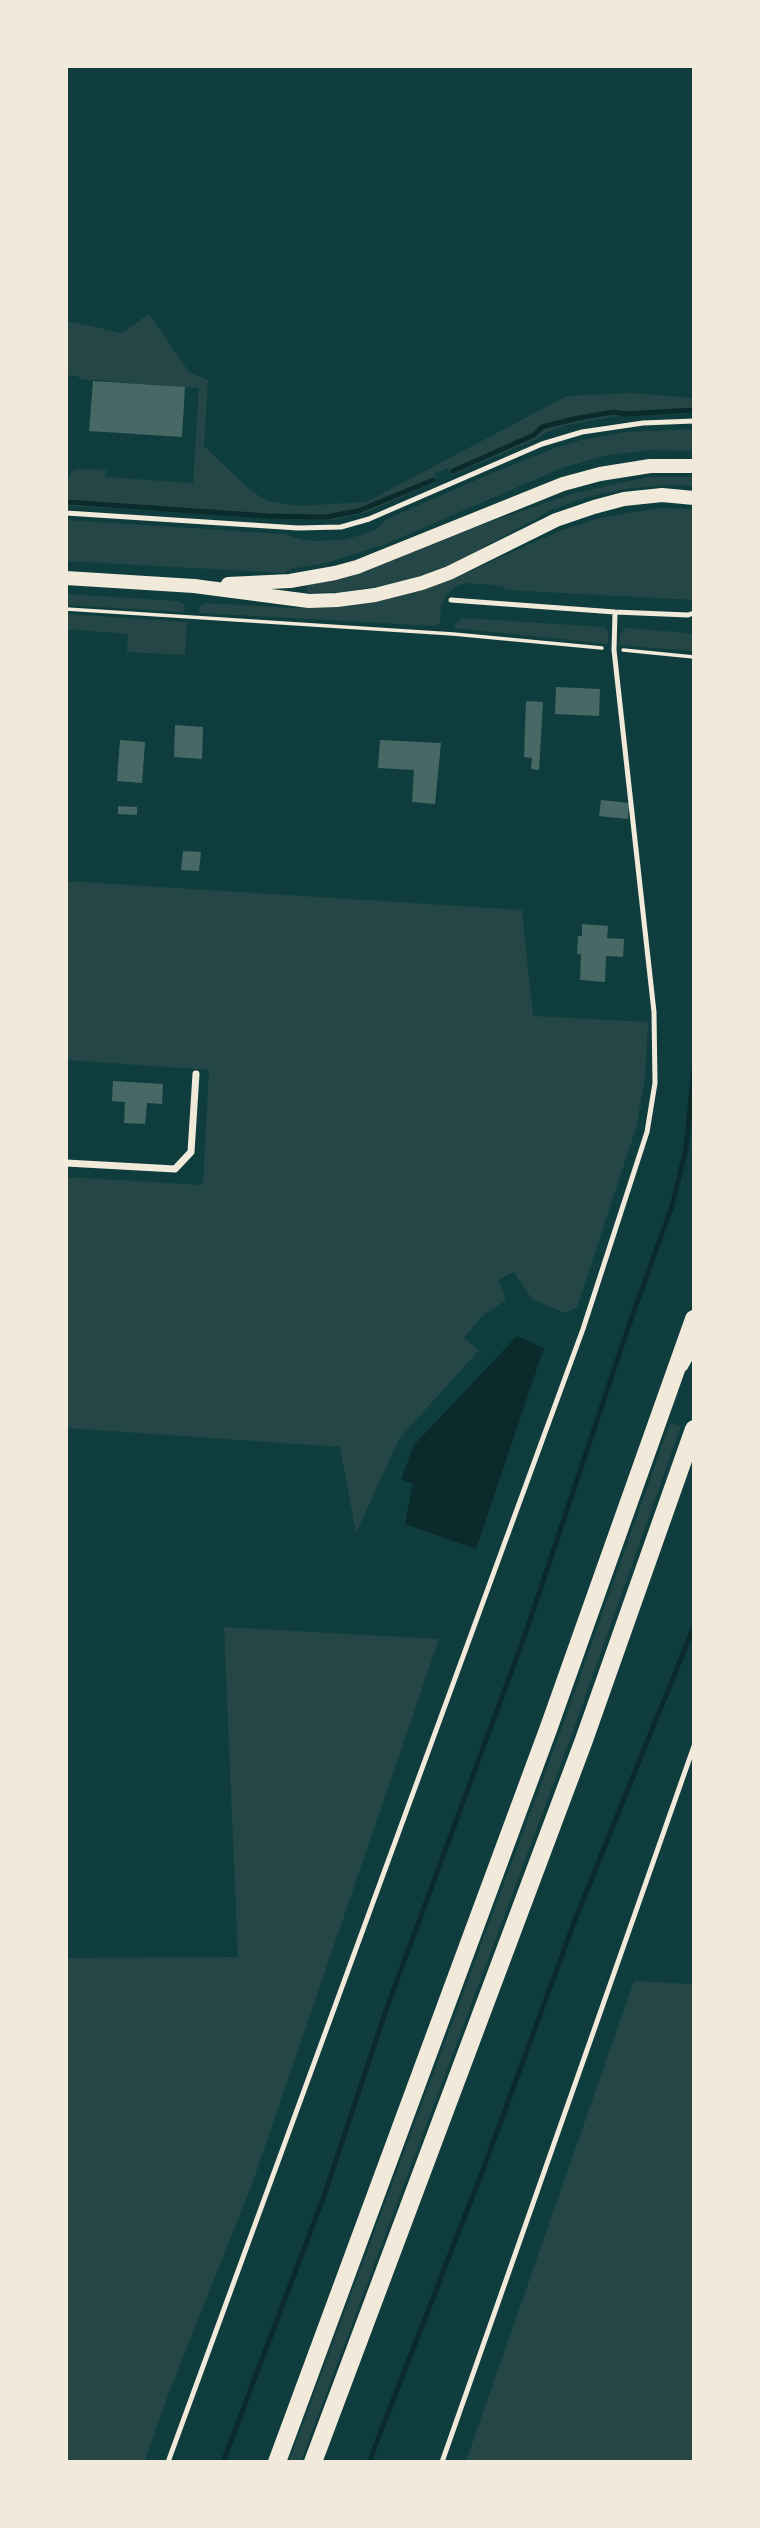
<!DOCTYPE html>
<html>
<head>
<meta charset="utf-8">
<style>
  body { margin:0 }
  #map { position:relative; width:760px; height:2528px; overflow:hidden; background:#0f3d3e; font-family:Montserrat,sans-serif }
  canvas { display:block }
  .frame { position:absolute; inset:0; border:68px solid #f1e9da; pointer-events:none }
</style>
</head>
<body>
<div id="map">
<canvas width="760" height="2528"></canvas>
<div class="frame"></div>
</div>
<script>
const g = document.querySelector('canvas').getContext('2d');
g.lineJoin = 'round';
function fill(path, color) { g.fillStyle = color; g.fill(path, 'evenodd'); }
const shape = rows => new Path2D(rows.map(r => 'M' + r).join(''));
function stroke(path, color, width, dash) { g.strokeStyle = color; g.lineWidth = width; g.lineCap = dash ? 'butt' : 'round'; g.setLineDash(dash || []); g.stroke(path); }
const green = shape([
  [149,314,189,372,208,380,204,446,250,490,267,501,297,506,366,502,567,396,632,393,693,398,693,413,617,416,568,425,547,432,535,440,452,475,448,468,435,473,436,482,365,513,332,520,67,506,67,480,72,471,77,469,106,470,105,477,193,483,199,388,79,379,79,376,67,375,67,321,122,333],
  [693,429,693,451,651,450,609,455,564,467,386,544,326,563,291,569,284,573,67,561,67,520,284,534,303,540,317,541,347,539,375,530,387,519,490,474,555,448,581,440,624,432],
  [648,477,693,477,693,486,670,485,631,488,591,496,553,509,457,562,426,575,393,584,338,592,309,593,306,589,308,585,367,571,446,537,574,493],
  [661,508,693,509,694,600,506,590,502,586,468,583,458,585,447,594,441,606,440,624,435,626,199,613,199,607,204,603,294,608,315,606,448,581,562,530,603,517],
  [66,594,178,601,184,605,183,612,67,605],
  [67,614,187,622,185,655,127,652,128,634,67,629],
  [462,618,604,627,608,632,608,644,454,628,457,622],
  [626,628,688,633,693,636,693,651,619,645,620,634],
  [67,881,522,910,533,1016,648,1022,645,1078,636,1128,577,1307,565,1313,532,1299,514,1272,498,1280,506,1300,481,1317,464,1338,479,1350,399,1439,356,1533,340,1447,67,1428,67,1177,203,1185,209,1070,67,1060],
  [670,1423,681,1426,572,1734,301,2461,289,2461,561,1730],
  [224,1627,439,1639,251,2187,163,2408,145,2461,67,2461,67,1958,238,1957],
  [634,1981,693,1984,693,2461,466,2461]
]);
const water = shape([
  [517,1336,544,1348,476,1549,405,1524,413,1484,401,1479,414,1445]
]);
const stream = shape([
  [453,471,534,435,542,427,578,418,614,412,624,414,694,410],
  [66,502,268,516,326,517,358,511,433,480],
  [223,2462,324,2196,386,2010,526,1632,629,1325,672,1206,686,1149,694,1068],
  [369,2462,484,2167,575,1920,694,1626]
]);
const building = shape([
  [93,381,185,387,182,437,89,431],
  [556,687,600,689,599,716,555,714],
  [526,701,543,702,539,770,531,769,532,758,524,757],
  [175,725,203,727,202,759,174,757],
  [120,740,145,742,142,783,117,781],
  [380,740,441,743,435,804,412,802,414,770,378,768],
  [601,800,629,803,628,819,599,816],
  [118,806,137,807,137,815,118,814],
  [183,851,201,852,199,871,181,870],
  [582,924,608,926,607,938,624,939,623,957,606,956,605,982,580,980,581,954,577,954,578,936,582,936],
  [113,1081,163,1084,162,1104,147,1103,145,1124,124,1123,125,1102,112,1101]
]);
const path = shape([
  [66,609,453,634,602,648],
  [623,650,694,657]
]);
const service = shape([
  [66,513,298,528,341,527,369,519,542,444,582,432,643,423,694,421],
  [451,600,615,612,688,615,694,613],
  [685,1368,694,1352],
  [168,2462,583,1329,647,1132,655,1083,654,1012,614,650,615,612],
  [442,2462,694,1746]
]);
const minor = shape([
  [66,1163,175,1169,191,1152,196,1074]
]);
const secondary = shape([
  [66,578,194,586,309,601,337,600,375,595,422,583,449,573,556,520,594,507,624,499,662,495,694,498],
  [228,584,290,581,335,573,357,567,563,484,600,474,650,466,694,466]
]);
const motorway = shape([
  [277,2462,549,1727,694,1319],
  [313,2462,584,1740,694,1429]
]);
fill(green, '#244646');
fill(water, '#0a2a2b');
stroke(stream, '#0a2a2b', 5);
fill(building, '#486865');
stroke(path, '#f1e9da', 3.5);
stroke(service, '#f1e9da', 5);
stroke(minor, '#f1e9da', 7);
stroke(secondary, '#f1e9da', 14);
stroke(motorway, '#f1e9da', 18);
</script>
</body>
</html>
